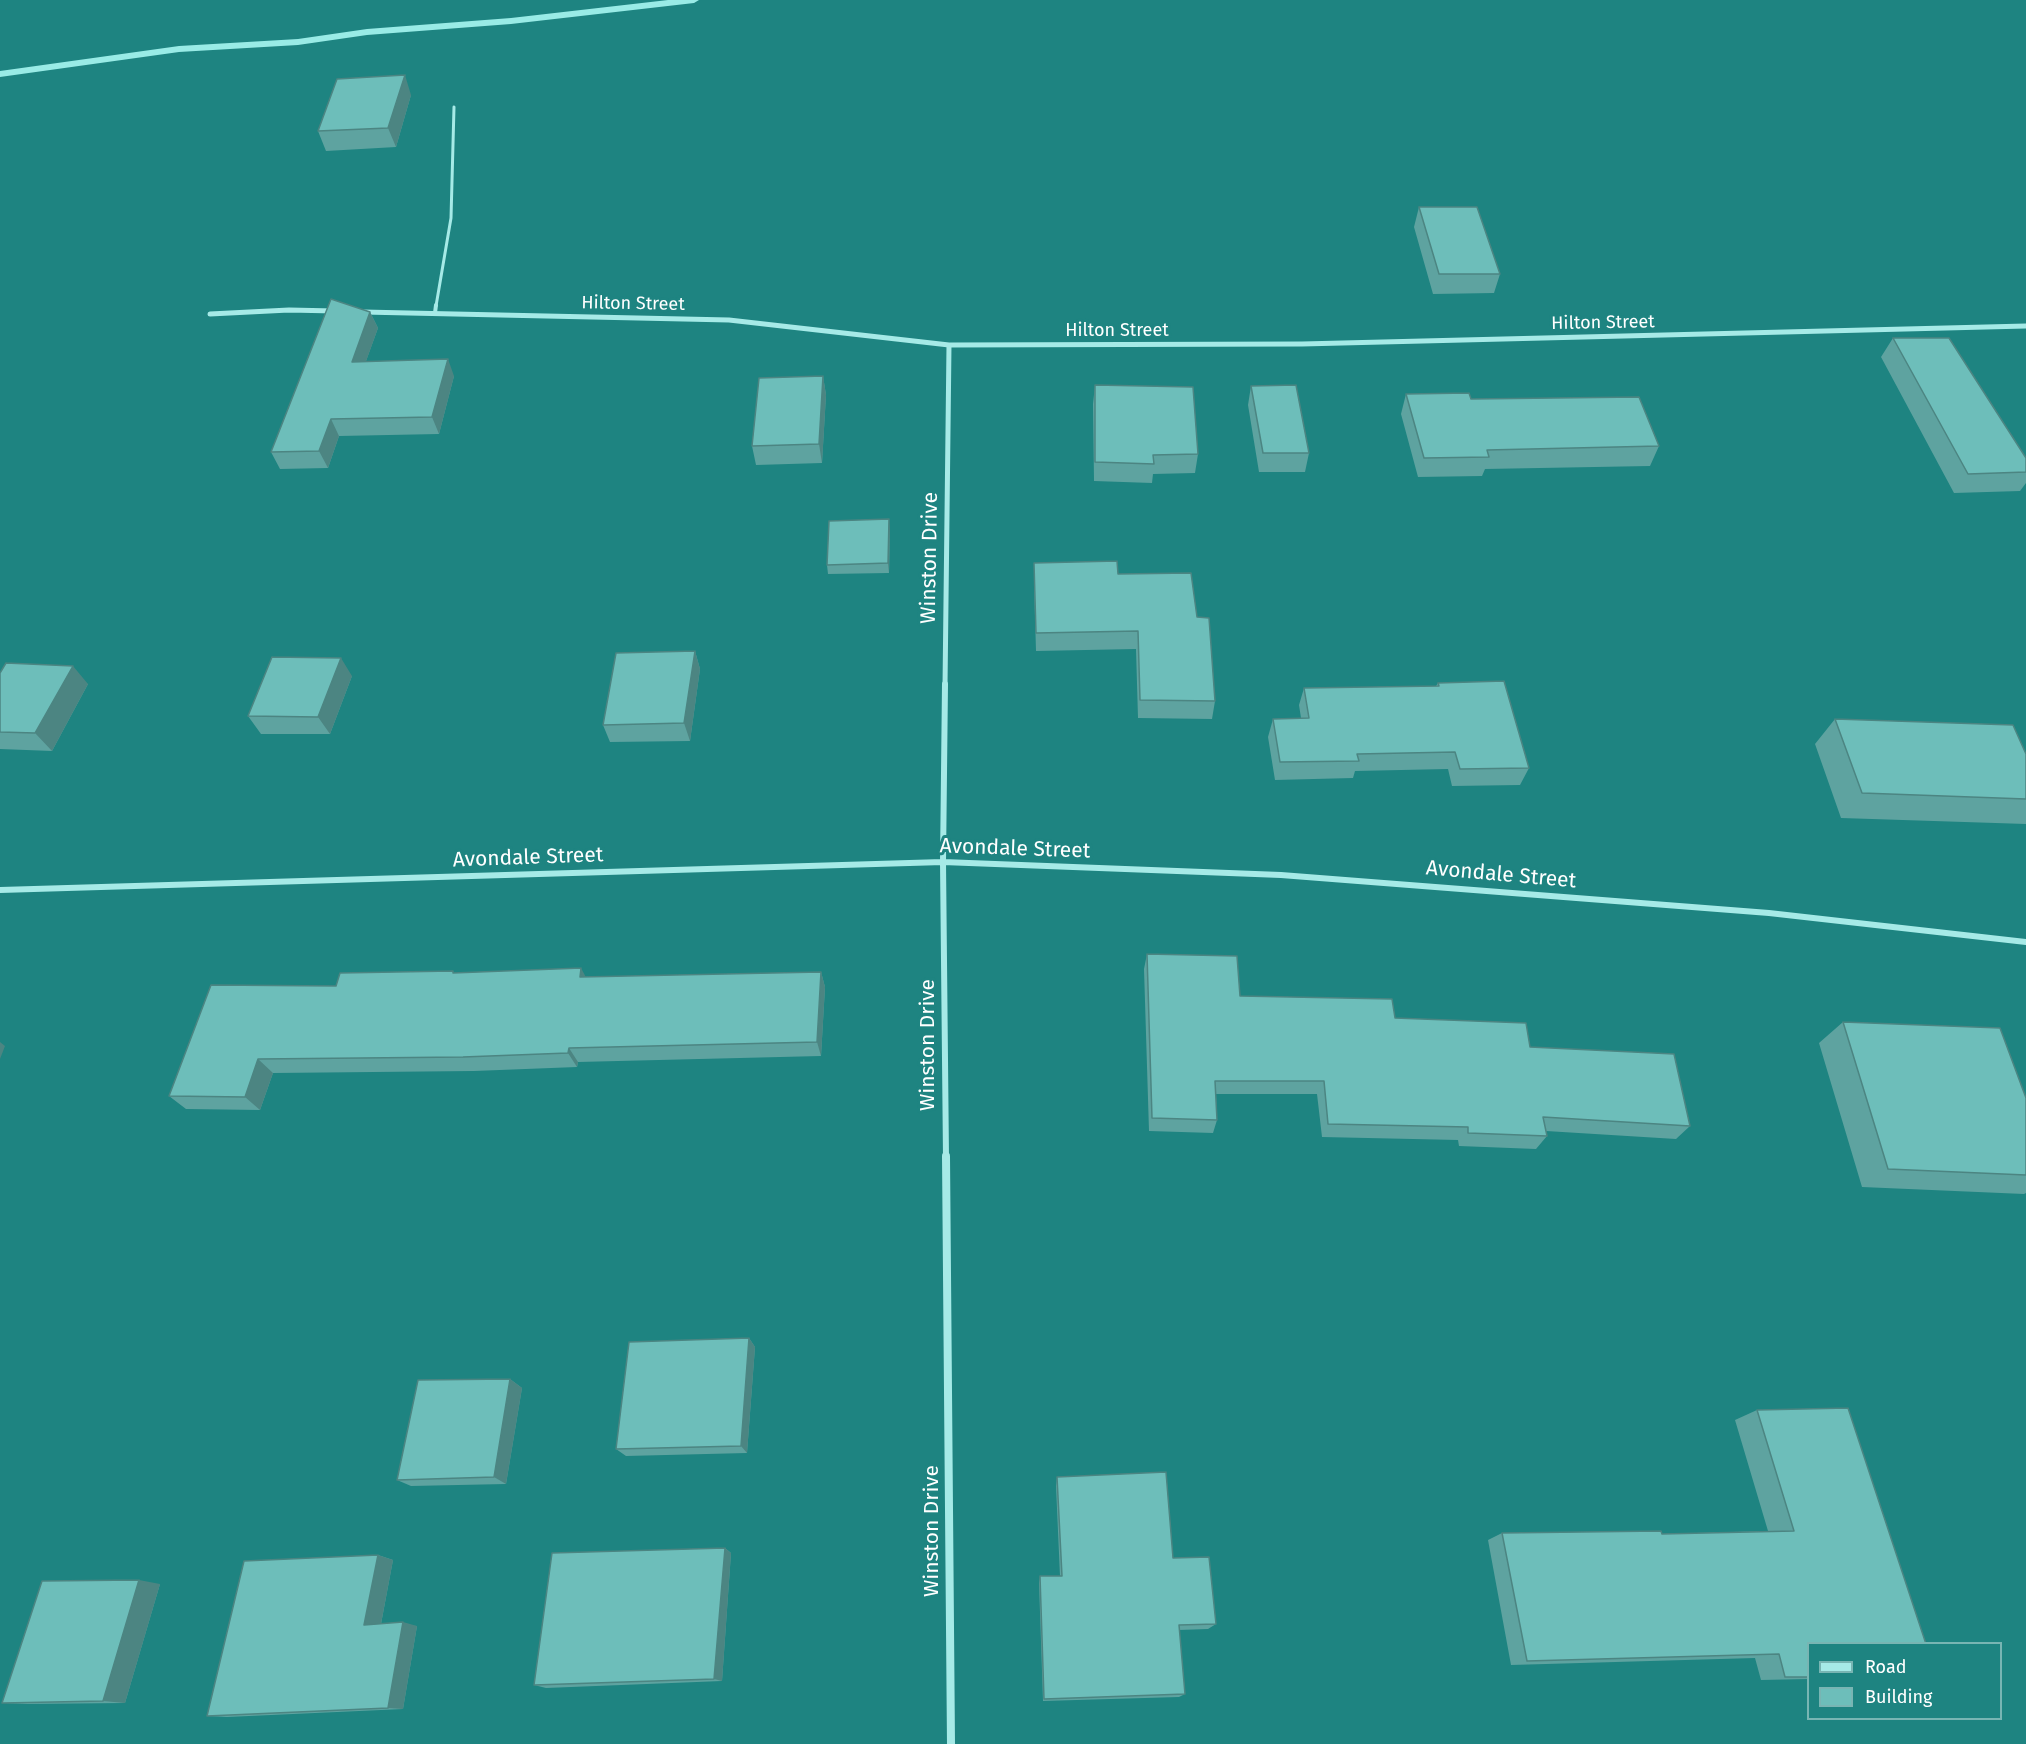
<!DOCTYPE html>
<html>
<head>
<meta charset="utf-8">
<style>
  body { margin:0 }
  #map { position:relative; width:2026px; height:1744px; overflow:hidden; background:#1e8481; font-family:"Fira Sans",sans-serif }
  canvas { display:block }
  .legend { position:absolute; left:1807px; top:1642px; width:195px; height:78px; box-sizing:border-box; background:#1e8481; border:2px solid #78b5b3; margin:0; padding:8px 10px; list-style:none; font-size:18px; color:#fff }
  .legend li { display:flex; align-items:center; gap:12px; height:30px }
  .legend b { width:30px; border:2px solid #78b5b3 }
</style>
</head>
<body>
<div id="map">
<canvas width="2026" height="1744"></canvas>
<ul class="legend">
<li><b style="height:8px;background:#a6eae7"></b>Road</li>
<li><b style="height:16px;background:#6dbeba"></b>Building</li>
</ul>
</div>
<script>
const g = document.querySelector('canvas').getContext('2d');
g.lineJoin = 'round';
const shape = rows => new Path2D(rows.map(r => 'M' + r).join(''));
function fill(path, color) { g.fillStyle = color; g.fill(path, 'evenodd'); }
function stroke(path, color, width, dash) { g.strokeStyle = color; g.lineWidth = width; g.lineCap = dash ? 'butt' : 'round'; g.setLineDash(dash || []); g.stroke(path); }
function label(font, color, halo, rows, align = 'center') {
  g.font = font + ' "Fira Sans",sans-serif'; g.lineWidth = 6; g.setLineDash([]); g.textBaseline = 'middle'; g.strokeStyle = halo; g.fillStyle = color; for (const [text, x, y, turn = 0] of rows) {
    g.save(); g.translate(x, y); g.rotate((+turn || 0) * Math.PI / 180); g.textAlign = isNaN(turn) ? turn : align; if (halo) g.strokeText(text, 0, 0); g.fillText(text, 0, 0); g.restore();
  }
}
const stream = shape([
  [668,0,699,0,694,3,511,24,367,35,298,45,179,52,0,77,0,71,179,46,298,39,367,29,511,18,668,0]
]);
const laneFar1 = shape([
  [436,306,451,218,454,107]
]);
const lane = shape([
  [435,313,436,305]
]);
const streetFar2 = shape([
  [363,312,729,320,949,345,1302,344,2026,326],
  [210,314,289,310,335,311],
  [945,686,949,345]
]);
const streetFar1 = shape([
  [945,684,943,862,946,1158],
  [0,890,943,862,1281,875,1769,913,2026,942]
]);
const street = shape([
  [946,1156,951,1744]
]);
const wall = shape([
  [411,95,396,147,326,151,318,131],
  [1419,207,1500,274,1494,293,1433,294,1414,227],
  [370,312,378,328,366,361,454,376,439,434,339,436,328,468,280,469,271,452],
  [1893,338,2026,458,2026,483,2020,491,1954,493,1881,357],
  [823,376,826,395,822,463,756,465,752,446],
  [1095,385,1198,454,1195,473,1153,474,1152,483,1094,481,1093,404],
  [1251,386,1309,453,1305,472,1259,472,1248,405],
  [1406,394,1471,399,1659,446,1650,466,1485,469,1482,476,1418,477,1401,414],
  [890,529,889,573,828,574,827,565],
  [1034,563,1118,574,1197,617,1215,701,1212,719,1138,718,1136,649,1036,651,1034,581],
  [695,651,700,669,690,741,610,742,603,725],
  [0,673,88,684,52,751,0,749],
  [352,676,330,734,261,734,248,716],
  [1438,683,1529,768,1520,785,1452,786,1448,769,1355,771,1353,778,1275,780,1268,737,1273,719,1301,718,1299,705,1304,688,1436,686],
  [1835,719,2026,754,2026,824,1841,818,1815,744],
  [1147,954,1240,996,1395,1018,1530,1047,1690,1126,1676,1139,1546,1131,1547,1136,1536,1149,1459,1146,1458,1140,1322,1137,1317,1094,1216,1094,1217,1120,1213,1133,1149,1131,1144,969],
  [821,972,825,987,821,1056,578,1062,577,1067,474,1071,273,1073,260,1110,186,1109,169,1096,336,986,455,973,586,977],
  [1843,1022,2026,1098,2026,1193,2024,1194,1862,1187,1819,1043],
  [749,1338,755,1347,747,1453,626,1456,616,1449],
  [510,1379,522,1388,506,1484,411,1486,397,1480],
  [1848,1408,1809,1644,1809,1679,1761,1680,1755,1658,1511,1665,1488,1540,1502,1533,1662,1534,1768,1531,1735,1420,1757,1410],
  [1057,1477,1173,1558,1216,1624,1208,1629,1179,1630,1185,1694,1179,1697,1043,1701,1039,1583,1040,1576,1060,1576,1056,1486],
  [725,1548,731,1553,722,1681,546,1688,534,1685],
  [378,1555,393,1560,381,1624,417,1626,403,1709,227,1717,207,1716],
  [160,1584,125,1703,27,1704,2,1703]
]);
const shadedWall = shape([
  [405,75,411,95,396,147,388,128],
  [370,312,378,328,360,378,352,362],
  [448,359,454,376,439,434,432,417],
  [823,376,826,395,822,463,819,444],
  [331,419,339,436,328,468,319,451],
  [889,519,890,529,889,573,888,563],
  [695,651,700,669,690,741,684,723],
  [341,658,352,676,330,734,318,717],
  [73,666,88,684,52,751,35,733],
  [581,968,589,983,580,977],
  [821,972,825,987,821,1056,817,1042],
  [0,1042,5,1046,0,1059],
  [569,1048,578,1062,577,1067,568,1053],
  [258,1059,273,1073,260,1110,245,1097],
  [749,1338,755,1347,747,1453,741,1446],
  [510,1379,522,1388,506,1484,494,1477],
  [725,1548,731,1553,722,1681,714,1679],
  [378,1555,393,1560,380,1629,364,1625],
  [139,1580,160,1584,125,1703,103,1701],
  [403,1622,417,1626,403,1709,388,1708]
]);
const building = shape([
  [405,75,388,128,318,131,337,79,405,75],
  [1419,207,1477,207,1500,274,1439,274,1419,207],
  [331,299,370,312,352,362,448,359,432,417,331,419,319,451,271,452,331,299],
  [1893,338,1949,338,2026,458,2026,472,1968,474,1893,338],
  [823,376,819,444,752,446,759,378,823,376],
  [1095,385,1193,387,1198,454,1153,455,1154,464,1095,462,1095,385],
  [1296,385,1309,453,1263,453,1251,386,1296,385],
  [1469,393,1471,399,1639,397,1659,446,1487,450,1489,457,1424,458,1406,394,1469,393],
  [889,519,888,563,827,565,829,521,889,519],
  [1117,561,1118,574,1191,573,1197,617,1209,618,1215,701,1140,700,1138,631,1036,633,1034,563,1117,561],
  [695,651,684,723,603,725,616,653,695,651],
  [272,657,341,658,318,717,248,716,272,657],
  [6,663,73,666,35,733,0,732,0,673,6,663],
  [1504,681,1529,768,1460,769,1455,752,1357,754,1359,761,1280,762,1273,719,1309,718,1304,688,1439,686,1438,683,1504,681],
  [1835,719,2013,725,2026,754,2026,799,1862,793,1835,719],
  [1147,954,1237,956,1240,996,1392,999,1395,1018,1526,1023,1530,1047,1674,1054,1690,1126,1543,1117,1547,1136,1468,1133,1468,1127,1328,1124,1324,1081,1215,1081,1217,1120,1152,1118,1147,954],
  [581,968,580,977,821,972,817,1042,569,1048,568,1053,463,1057,258,1059,245,1097,169,1096,211,985,336,986,340,973,453,971,453,973,581,968],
  [1843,1022,2000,1028,2026,1098,2026,1175,1888,1169,1843,1022],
  [749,1338,741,1446,616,1449,629,1342,749,1338],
  [510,1379,494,1477,397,1480,418,1380,510,1379],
  [1848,1408,1926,1644,1809,1644,1809,1677,1785,1677,1779,1654,1527,1661,1502,1533,1661,1531,1662,1534,1794,1531,1757,1410,1848,1408],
  [1166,1472,1173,1558,1209,1557,1216,1624,1179,1625,1185,1694,1044,1699,1040,1576,1062,1576,1057,1477,1166,1472],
  [725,1548,714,1679,534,1685,552,1553,725,1548],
  [378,1555,364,1625,403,1622,388,1708,207,1716,244,1561,378,1555],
  [139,1580,103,1701,2,1703,42,1581,139,1580]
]);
const farStreetnames = [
  ["Hilton Street",633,304,1],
  ["Hilton Street",1603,323,-1],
  ["Hilton Street",1117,331]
];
const streetNames = [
  ["Winston Drive",930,558,-89],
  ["Avondale Street",1015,849,2],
  ["Avondale Street",528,858,-2],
  ["Avondale Street",1501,875,5],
  ["Winston Drive",928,1045,-90],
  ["Winston Drive",932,1531,-90]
];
fill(stream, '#99ebe6');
stroke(laneFar1, '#a6eae7', 3);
stroke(lane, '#a6eae7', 4);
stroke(streetFar2, '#a6eae7', 5);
stroke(streetFar1, '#a6eae7', 6);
stroke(street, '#a6eae7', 8);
fill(wall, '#5ea3a0');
fill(shadedWall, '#4c8582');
fill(building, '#6dbeba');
stroke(building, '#4c8582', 1.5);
label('18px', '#fff', '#1e8481', farStreetnames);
label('21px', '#fff', '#1e8481', streetNames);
</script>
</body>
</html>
